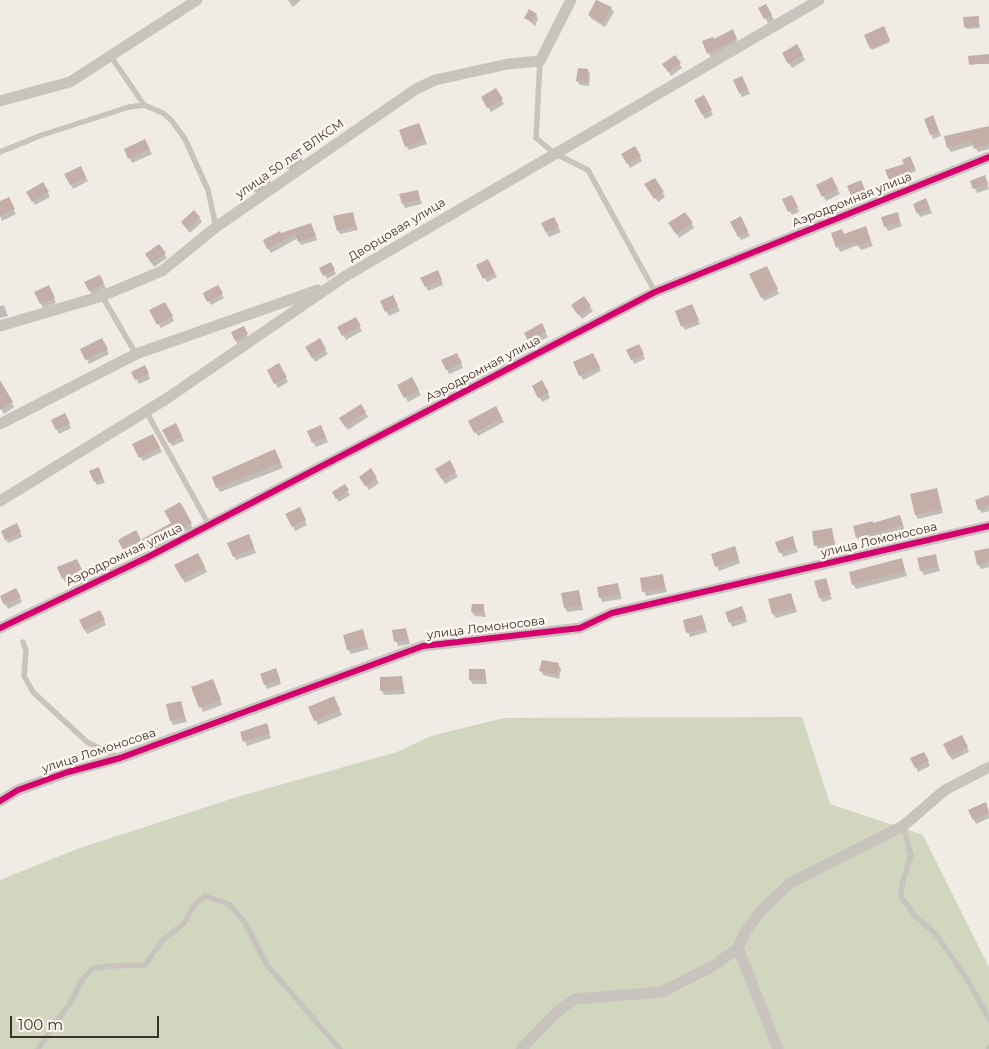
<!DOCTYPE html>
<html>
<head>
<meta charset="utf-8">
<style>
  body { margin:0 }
  #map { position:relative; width:989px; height:1049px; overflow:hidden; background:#f0ebe5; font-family:Montserrat,sans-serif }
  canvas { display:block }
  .scale { position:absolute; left:10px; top:1016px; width:149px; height:22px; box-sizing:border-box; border:2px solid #3b302b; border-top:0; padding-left:6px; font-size:15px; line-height:18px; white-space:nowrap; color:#3b302b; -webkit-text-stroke:4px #fbf5ee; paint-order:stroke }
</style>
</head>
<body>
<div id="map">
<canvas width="989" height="1049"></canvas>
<div class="scale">100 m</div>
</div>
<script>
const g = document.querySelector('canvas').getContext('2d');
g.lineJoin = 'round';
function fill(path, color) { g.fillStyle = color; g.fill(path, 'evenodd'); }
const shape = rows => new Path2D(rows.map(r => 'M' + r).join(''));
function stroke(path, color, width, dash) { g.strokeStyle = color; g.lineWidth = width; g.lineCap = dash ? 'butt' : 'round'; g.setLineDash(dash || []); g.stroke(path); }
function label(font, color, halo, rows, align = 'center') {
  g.font = font + ' Montserrat,sans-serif'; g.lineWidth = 5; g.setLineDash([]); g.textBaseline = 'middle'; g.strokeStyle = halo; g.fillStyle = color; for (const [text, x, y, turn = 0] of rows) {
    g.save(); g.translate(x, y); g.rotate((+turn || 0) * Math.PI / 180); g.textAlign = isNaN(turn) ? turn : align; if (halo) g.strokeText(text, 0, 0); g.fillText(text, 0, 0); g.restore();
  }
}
const green = shape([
  [802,717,830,804,923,835,989,967,989,1049,0,1049,0,880,77,849,237,797,397,752,431,736,504,718]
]);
const shadow = shape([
  [288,0,301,0,293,7],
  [597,0,611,8,614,12,605,27,592,19,589,15],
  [766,6,774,20,768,23,760,9],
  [536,14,538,19,535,26,526,18],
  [978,17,980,28,966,29,965,18],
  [883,28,890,42,872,50,866,36],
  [732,31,739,44,711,58,704,42,714,40],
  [797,46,805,60,792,68,783,53],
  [989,56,989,64,970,64],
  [675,57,682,68,671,76,664,64],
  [588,70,590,74,589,86,580,85,577,81],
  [734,81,744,81,750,94,742,97],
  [496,90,504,104,491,112,483,98],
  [706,101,713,115,705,119,703,115],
  [935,121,941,136,933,139,931,134],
  [419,124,427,144,409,150,406,146],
  [989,129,989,149,978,152,974,145,951,152,948,148],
  [147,145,152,154,132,163,125,149],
  [635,148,642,161,630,168,623,155],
  [298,155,304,163,291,172,285,164],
  [912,161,916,171,892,182,890,179],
  [80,167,88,181,73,189,66,175],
  [654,179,665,197,658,202,646,185],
  [832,179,840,194,826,201,818,186],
  [270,181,272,185,257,195,254,190],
  [972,181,987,181,989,189,977,193],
  [43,184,50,197,35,205,28,192],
  [863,186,866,194,854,199,852,195],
  [417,191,422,204,405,208,403,204],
  [8,199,16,214,2,221,0,216,0,203],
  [784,200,794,201,799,212,792,215],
  [928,204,932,213,920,217,918,213],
  [352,213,358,230,340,234,338,230],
  [685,213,694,228,679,238,670,223],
  [897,214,902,226,888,231,885,226],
  [199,217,202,222,190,233,182,223],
  [740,218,750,236,741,240,732,222],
  [556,223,561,232,549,237,547,233],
  [311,224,317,240,301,245,298,238,271,253,264,241],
  [865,227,873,246,861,250,858,245,840,252,838,247],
  [159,245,167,258,154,267,149,258],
  [488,260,497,277,487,282,478,266],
  [330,263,336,274,327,279,321,268],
  [768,272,779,294,764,301,762,297],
  [99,276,106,288,92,295,86,283],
  [440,276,443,285,428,291,422,278],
  [218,286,224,298,211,305,205,294],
  [51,291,56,303,43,308,36,293],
  [395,301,400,311,389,316,381,302],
  [165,304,174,321,161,328,151,311],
  [4,305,8,316,0,318,0,306],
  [590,307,593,311,582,319,576,310],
  [694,310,700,324,685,330,683,326],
  [355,319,362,331,346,340,339,328],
  [541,325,548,337,532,345,526,333],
  [243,328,249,339,238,345,232,333],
  [319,340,328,354,315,362,307,348],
  [104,344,109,354,89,364,82,349],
  [641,350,645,359,634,364,632,359],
  [459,359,463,368,449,374,443,361],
  [595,359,601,371,583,380,574,363],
  [279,365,288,382,278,388,268,371],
  [147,371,150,379,139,384,133,372],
  [412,378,421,395,408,402,399,385],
  [542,382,550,398,542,402,533,386],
  [3,388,14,407,4,414,0,407,0,389],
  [361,405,368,417,348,430,341,419],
  [496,408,504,422,478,436,470,422],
  [64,414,71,428,59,434,52,420],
  [176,425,184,441,172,446,164,431],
  [323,431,328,442,316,447,308,432],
  [153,436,162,452,143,461,134,445],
  [277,455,283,468,220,492,217,487],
  [449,462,458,477,445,484,437,469],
  [370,470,379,483,369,490,363,481],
  [101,473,105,483,97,485,95,481],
  [344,486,350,495,339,502,333,493],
  [936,489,943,513,918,519,916,515],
  [989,497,989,511,982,513,979,509],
  [180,504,193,528,151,551,144,540,173,523],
  [302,513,307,525,295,531,293,526],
  [900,517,905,530,860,542,857,537,873,524],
  [19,529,22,537,8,543,6,539],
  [832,530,836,547,818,550,814,532],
  [135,532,142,545,127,553,120,540],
  [792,538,798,552,783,557,777,543],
  [251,540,256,553,236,560,234,556],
  [989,549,989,567,981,569,978,564],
  [736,552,740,563,719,571,717,566],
  [198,555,207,572,185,583,176,566],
  [935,556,940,571,924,575,921,570],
  [901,559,907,576,856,589,853,584],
  [79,564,84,575,65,582,63,578],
  [662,575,667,592,646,596,644,591],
  [825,580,832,599,823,602,820,598],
  [618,585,622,599,602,602,600,597],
  [16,590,22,602,8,609,2,597],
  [579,592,583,610,567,612,565,608],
  [791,594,797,612,776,618,773,614],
  [483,605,486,617,475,616,472,612],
  [744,612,747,622,732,627,730,622],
  [102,616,106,625,87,634,80,620],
  [702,616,707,632,690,637,688,632],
  [406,629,410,644,398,646,393,632],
  [362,631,369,649,351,654,348,649],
  [558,664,561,669,559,679,543,675,541,671],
  [485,670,487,684,473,684,470,680],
  [278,674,281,684,267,689,261,675],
  [402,677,405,694,384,695,382,691],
  [215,685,222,705,203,712,193,688],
  [180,702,187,722,173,725,171,720],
  [336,702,342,715,318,725,309,708],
  [268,729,271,738,247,746,242,733],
  [964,741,969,752,952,760,945,745],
  [926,758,930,766,918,772,916,767],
  [988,808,989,818,976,824,970,810]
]);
const building = shape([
  [596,0,612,7,603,23,588,15],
  [766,4,772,15,764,19,758,8],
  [529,9,537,14,532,22,524,18],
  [979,16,979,26,964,27,963,17],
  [884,26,890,40,870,49,864,35],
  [733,29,737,39,707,54,702,41,713,37,714,39],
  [797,44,803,55,788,64,782,53],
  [989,54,989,63,969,65,968,56],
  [675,55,681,63,668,72,662,64],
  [578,68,588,69,587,82,576,81],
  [742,76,748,89,739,93,733,80],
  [496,88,503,99,487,108,481,97],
  [704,95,712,110,702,115,694,100],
  [933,115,939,131,930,135,924,119],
  [419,123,425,139,405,147,399,130],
  [989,126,989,144,974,149,972,141,947,148,944,136],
  [145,139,150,149,128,159,124,149],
  [635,146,641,156,627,164,621,154],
  [298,153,302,158,287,169,283,163],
  [910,156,915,168,889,180,885,170,904,164,902,160],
  [81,166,86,177,70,185,64,174],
  [266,174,271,180,254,192,250,186],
  [985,175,988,184,973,189,970,181],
  [832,177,838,189,822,197,816,185],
  [655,178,664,192,654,199,644,184],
  [861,180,865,190,851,196,847,186],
  [43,182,49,192,32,202,26,192],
  [418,190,420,199,402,204,399,194],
  [792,195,798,207,788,212,782,199],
  [9,197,15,209,0,216,0,201],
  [926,198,930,208,917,214,913,204],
  [194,210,200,217,187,229,181,222],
  [353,212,356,226,337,231,333,216],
  [685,212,693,223,676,234,668,223],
  [898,212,900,222,884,227,881,217],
  [741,216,748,231,738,237,730,222],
  [554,217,559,227,546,233,541,223],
  [311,223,316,236,298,242,295,234,267,249,263,240,280,231,281,233],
  [866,226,871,241,857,246,855,241,836,248,831,233,842,229,844,234],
  [159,244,166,253,151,263,145,254],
  [488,259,495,273,483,279,476,265],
  [331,262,335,270,323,276,319,268],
  [767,266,778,289,761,298,749,274],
  [438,270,442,280,425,287,420,278],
  [100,275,104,283,89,291,84,282],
  [49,285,55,298,40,304,34,292],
  [218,285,223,293,207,302,203,293],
  [393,295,398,306,385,312,380,301],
  [584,296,591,306,578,315,571,305],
  [165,302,173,316,157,325,149,310],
  [692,304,699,320,681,327,675,311],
  [356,317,361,326,342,336,337,327],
  [542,323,546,332,528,341,524,333],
  [244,326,248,334,235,341,231,332],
  [102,338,108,349,85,360,80,349],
  [320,338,326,349,312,358,305,347],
  [639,344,644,354,631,360,626,350],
  [457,353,462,363,446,370,441,360],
  [593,353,600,367,579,376,573,362],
  [279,363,287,377,274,384,267,370],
  [145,365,149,374,135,380,131,372],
  [412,377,419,390,404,398,397,385],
  [0,380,13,402,0,410],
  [542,380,549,393,538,398,532,386],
  [361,404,366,412,345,427,339,418],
  [496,406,502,418,474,433,468,421],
  [65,413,70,423,56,430,51,420],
  [176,423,182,436,169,443,162,430],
  [321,425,326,437,312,443,307,431],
  [153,434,160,447,139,458,132,444],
  [275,449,281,463,216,488,212,477],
  [450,460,456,472,442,480,435,469],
  [99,467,103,478,94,482,89,471],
  [371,468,377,478,365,486,359,477],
  [345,484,349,490,336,499,332,492],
  [937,488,942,509,915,515,910,494],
  [989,495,989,506,978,510,975,500],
  [180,502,192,523,147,548,142,539,171,523,164,511],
  [300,507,306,520,292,527,285,514],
  [900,515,903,525,856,538,853,526,873,521,873,523],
  [17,523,21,532,5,540,1,531],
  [832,528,834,543,814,546,812,531],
  [136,530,141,540,123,550,118,540],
  [249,534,254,548,233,557,227,543],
  [793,536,796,548,779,553,775,542],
  [735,546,739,559,715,567,711,554],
  [989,548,989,562,977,565,974,551],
  [198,553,205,567,182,579,174,565],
  [936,554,938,567,920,571,917,558],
  [902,558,905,571,852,585,849,572],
  [77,559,82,570,62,579,57,567],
  [663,574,665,588,642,592,640,578],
  [826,578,831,595,819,598,814,581],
  [618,583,620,594,599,598,597,587],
  [16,588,21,597,4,605,0,596],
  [579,590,582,606,564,608,561,593],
  [791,593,795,608,772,614,768,599],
  [472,604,484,604,484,613,471,612],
  [742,606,746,617,729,623,725,612],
  [100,610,105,620,84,630,79,620],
  [702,615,706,628,686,633,683,620],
  [406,628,408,640,394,642,392,630],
  [363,629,367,645,347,650,343,635],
  [542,660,559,663,557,675,539,671],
  [276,668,280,680,264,685,260,674],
  [469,669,485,669,486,680,469,680],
  [402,676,403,690,380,691,380,677],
  [213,679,221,700,199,708,191,687],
  [334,696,340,710,314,721,308,707],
  [181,701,185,717,170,721,166,704],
  [267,723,270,733,243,742,240,732],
  [962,735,968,747,949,756,943,744],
  [924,752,929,761,915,768,910,758],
  [986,802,989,813,973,820,968,810]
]);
const service = shape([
  [110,55,144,105],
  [540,61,536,138,554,153,588,170,655,292],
  [0,152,42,135,129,107,144,105,163,113,172,121,185,139,208,190,216,227],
  [102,296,136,354],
  [146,411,209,525],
  [23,642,26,651,24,676,33,692,87,742,118,757],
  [903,826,911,855,902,884,901,897,916,917,935,933,967,979,989,1019],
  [38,1049,72,1000,80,983,92,969,108,966,145,965,162,941,184,923,195,904,205,896,229,904,245,923,267,965,340,1049],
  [988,1049,989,1047]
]);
const minor = shape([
  [0,101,70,82,197,0],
  [0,326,102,296,162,271,216,227,416,89,435,80,508,64,540,61,571,0],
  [0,424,136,354,318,290],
  [0,501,166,399,344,277,819,0],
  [0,628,146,558,655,292,989,157],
  [0,801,18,790,68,772,120,758,423,646,580,628,612,613,989,526],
  [521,1049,557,1012,575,999,662,992,713,966,738,948],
  [778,1049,738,948,745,932,761,911,790,883,903,826,945,790,989,767]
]);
const cycleway = shape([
  [0,628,146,558,655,292,989,157],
  [0,801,18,790,68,772,120,758,423,646,580,628,612,613,989,526]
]);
const streetNames = [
  ["улица 50 лет ВЛКСМ",290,159,-35],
  ["Аэродромная улица",852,200,-22],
  ["Дворцовая улица",397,230,-31],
  ["Аэродромная улица",483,369,-28],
  ["улица Ломоносова",879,540,-13],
  ["Аэродромная улица",124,555,-26],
  ["улица Ломоносова",486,628,-7],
  ["улица Ломоносова",99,751,-18]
];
fill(green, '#d1d6bf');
fill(shadow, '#0003');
fill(building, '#c3afa7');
stroke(service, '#c9c3be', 5.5);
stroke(minor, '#c9c3be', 11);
stroke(cycleway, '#d6006c', 6);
label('12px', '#3b302b', '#fbf5ee', streetNames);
</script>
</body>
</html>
